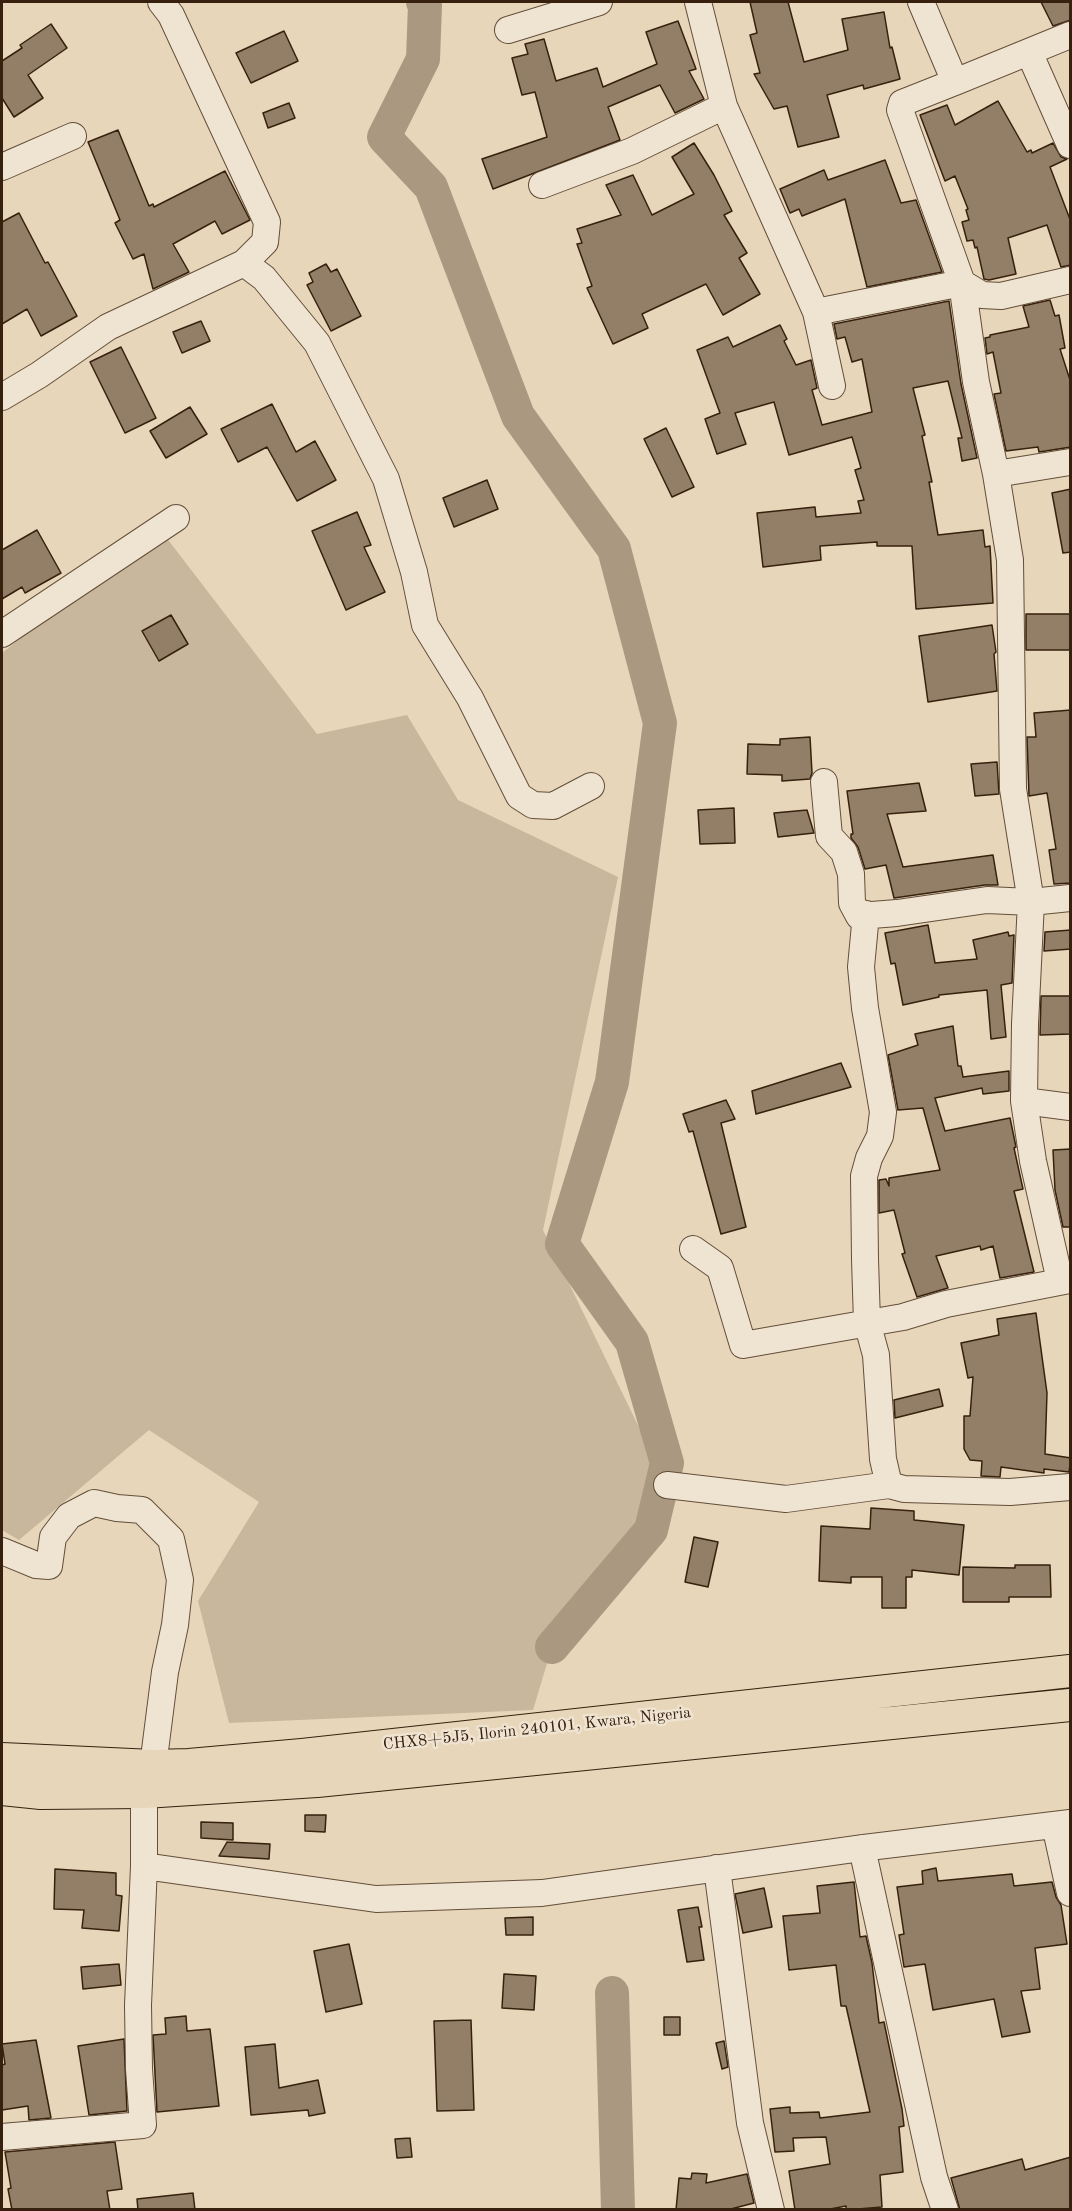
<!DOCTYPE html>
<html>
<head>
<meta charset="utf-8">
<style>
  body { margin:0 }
  #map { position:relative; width:1072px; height:2211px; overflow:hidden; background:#e7d6ba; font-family:"Old Standard TT",serif }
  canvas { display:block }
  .frame { position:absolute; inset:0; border:3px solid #37210e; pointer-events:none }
</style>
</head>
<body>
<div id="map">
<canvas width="1072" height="2211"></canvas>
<div class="frame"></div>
</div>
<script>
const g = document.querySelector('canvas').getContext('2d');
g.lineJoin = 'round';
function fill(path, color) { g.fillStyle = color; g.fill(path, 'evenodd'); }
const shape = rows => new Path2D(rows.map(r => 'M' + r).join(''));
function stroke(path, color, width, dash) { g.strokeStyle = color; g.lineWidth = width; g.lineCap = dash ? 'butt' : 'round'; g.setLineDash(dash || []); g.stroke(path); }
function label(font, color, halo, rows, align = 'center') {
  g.font = font + ' "Old Standard TT",serif'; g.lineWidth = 5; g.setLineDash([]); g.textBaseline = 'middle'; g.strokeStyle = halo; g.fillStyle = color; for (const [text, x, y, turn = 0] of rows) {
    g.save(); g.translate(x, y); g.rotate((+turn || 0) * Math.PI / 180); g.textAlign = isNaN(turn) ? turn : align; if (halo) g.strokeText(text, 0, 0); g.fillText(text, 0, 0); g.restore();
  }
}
const green = shape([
  [159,528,317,734,407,715,458,800,618,877,543,1230,667,1485,552,1647,533,1710,229,1723,198,1601,259,1502,149,1430,19,1540,2,1530,2,653]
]);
const river = shape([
  [423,2,425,5,423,59,384,137,431,187,518,416,614,549,660,723,612,1082,562,1244,632,1342,667,1463,651,1530,552,1647],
  [612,1993,618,2210]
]);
const building = shape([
  [750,2,788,2,804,62,848,50,842,19,884,12,890,48,892,47,900,79,864,89,863,85,827,95,839,137,798,147,787,106,774,109,754,74,760,73,750,35,757,33,750,2],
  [1041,2,1071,2,1071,20,1053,26,1041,2],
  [678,21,696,69,689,71,704,99,675,113,660,85,608,107,620,140,493,189,482,159,547,137,535,92,522,95,512,58,528,54,525,44,544,39,556,81,597,68,603,87,657,64,646,32,678,21],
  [51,24,67,48,28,75,43,98,14,117,2,98,2,61,22,48,20,45,51,24],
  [284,31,298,61,251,83,236,53,284,31],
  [998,101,1027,152,1031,150,1032,153,1053,143,1061,157,1067,159,1050,167,1071,222,1071,265,1061,267,1047,225,1008,238,1016,274,989,280,984,279,977,247,975,248,973,240,967,241,962,222,969,220,966,210,968,209,955,176,945,181,920,115,947,105,955,125,998,101],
  [289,103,295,118,268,128,263,113,289,103],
  [118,130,149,206,153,204,154,207,225,171,250,220,222,234,215,221,173,244,189,272,153,289,144,254,133,259,115,223,120,220,88,142,118,130],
  [694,143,714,175,732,211,724,215,747,253,739,258,760,294,723,315,706,284,642,314,648,328,613,344,587,288,592,286,577,244,582,243,577,229,621,215,606,185,633,175,652,215,694,194,672,157,694,143],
  [885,160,901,203,916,200,942,272,867,287,845,199,802,216,799,209,790,213,780,189,824,170,828,180,885,160],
  [19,213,45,263,48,262,77,316,41,336,27,309,2,324,2,222,19,213],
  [326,264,331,272,337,269,361,316,331,331,307,285,313,282,309,273,326,264],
  [1050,300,1055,316,1059,315,1065,348,1060,349,1071,383,1071,447,1039,452,1038,447,1006,451,994,394,1001,393,993,352,987,354,985,338,990,337,990,335,1029,327,1023,306,1050,300],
  [949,301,961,384,977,458,962,461,958,438,962,438,948,381,913,388,925,435,922,436,932,482,929,482,938,535,983,530,985,547,990,546,993,603,916,609,912,546,877,546,877,542,820,546,821,560,763,567,757,513,815,507,816,517,861,513,858,501,864,500,855,470,861,468,852,437,789,455,774,402,735,413,746,444,717,454,705,419,720,413,697,350,728,337,733,347,780,325,787,339,784,341,796,365,811,360,817,388,812,390,822,425,872,412,862,359,852,362,845,337,837,339,834,324,949,301],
  [201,321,210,341,182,353,173,332,201,321],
  [121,347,156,418,125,433,90,362,121,347],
  [272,404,296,452,315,441,336,480,297,501,267,447,238,462,221,429,272,404],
  [190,407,207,434,166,458,150,431,190,407],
  [666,428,694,487,672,497,644,439,666,428],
  [487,480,498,509,454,527,443,498,487,480],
  [1071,489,1071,552,1063,553,1052,493,1071,489],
  [357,512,371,545,364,547,385,592,346,610,312,531,357,512],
  [37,530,61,573,25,593,22,587,2,599,2,550,37,530],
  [1026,614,1071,614,1071,650,1026,650,1026,614],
  [171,615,188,644,159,661,142,631,171,615],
  [992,625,996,652,994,654,997,691,928,702,919,636,992,625],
  [1071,710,1071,883,1054,884,1049,850,1056,849,1047,793,1029,796,1027,737,1036,737,1034,713,1071,710],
  [810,737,812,773,810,779,782,781,782,775,747,774,748,744,780,745,780,739,810,737],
  [997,762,999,794,975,796,971,764,997,762],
  [919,783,926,811,887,814,903,867,993,855,998,885,985,885,894,898,886,865,865,869,858,847,851,838,851,834,853,834,847,791,919,783],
  [734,808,735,843,700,844,698,810,734,808],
  [807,810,814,833,778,837,774,813,807,810],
  [928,925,935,963,977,959,973,940,1008,932,1009,936,1014,935,1012,983,1001,985,1006,1037,991,1039,987,990,939,995,939,997,903,1005,895,963,891,964,885,933,928,925],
  [1071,930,1071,949,1044,951,1045,932,1071,930],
  [1041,996,1071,996,1071,1034,1040,1035,1041,996],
  [953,1026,958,1066,961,1066,963,1077,1009,1071,1009,1091,983,1094,982,1088,935,1098,945,1131,1010,1118,1016,1147,1014,1148,1023,1189,1014,1191,1034,1272,1000,1278,993,1246,981,1250,980,1246,936,1256,948,1288,917,1297,902,1254,905,1253,894,1210,879,1213,879,1180,886,1179,889,1186,889,1178,940,1170,923,1108,898,1110,888,1055,918,1045,915,1034,953,1026],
  [841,1063,851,1087,756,1114,752,1091,841,1063],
  [726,1100,735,1119,721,1123,746,1227,721,1234,693,1131,689,1132,683,1114,726,1100],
  [1071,1149,1071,1227,1063,1227,1055,1190,1053,1150,1071,1149],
  [1036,1313,1047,1393,1045,1454,1071,1458,1069,1472,1044,1469,1044,1473,1001,1467,1000,1477,981,1476,982,1461,970,1460,964,1449,964,1416,970,1416,973,1377,968,1378,961,1343,999,1335,997,1319,1036,1313],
  [939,1389,943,1406,895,1418,894,1400,939,1389],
  [871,1508,914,1511,914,1520,964,1525,959,1575,912,1570,912,1577,906,1577,906,1608,882,1608,882,1577,851,1577,851,1583,819,1581,821,1526,870,1529,871,1508],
  [694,1537,718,1542,708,1587,685,1582,694,1537],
  [1015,1565,1050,1565,1051,1597,1009,1597,1009,1602,963,1602,963,1567,1015,1568,1015,1565],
  [305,1815,326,1815,325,1832,305,1831,305,1815],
  [201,1822,233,1823,233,1840,201,1838,201,1822],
  [227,1842,270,1844,269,1859,219,1856,227,1842],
  [936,1868,938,1881,1012,1874,1014,1886,1052,1882,1056,1897,1061,1905,1067,1944,1035,1948,1040,1989,1021,1991,1030,2032,1002,2037,994,1999,933,2010,925,1964,904,1967,899,1935,904,1934,897,1887,923,1884,922,1871,936,1868],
  [55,1869,116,1873,116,1895,122,1896,119,1931,82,1928,84,1910,54,1909,55,1869],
  [854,1882,860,1937,866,1936,872,1963,879,2023,884,2022,902,2109,904,2126,899,2127,903,2172,880,2175,882,2207,846,2210,846,2206,825,2210,795,2210,789,2171,830,2164,826,2137,793,2138,794,2151,775,2152,770,2109,790,2107,790,2113,819,2112,820,2118,870,2112,846,2006,841,2006,836,1965,789,1970,783,1916,820,1913,817,1886,854,1882],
  [764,1888,772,1927,743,1933,735,1894,764,1888],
  [698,1907,702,1927,699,1927,704,1960,687,1962,678,1910,698,1907],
  [533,1917,533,1935,506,1935,505,1918,533,1917],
  [349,1944,362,2004,326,2012,314,1951,349,1944],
  [119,1964,121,1985,83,1989,81,1967,119,1964],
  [504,1974,536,1976,534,2010,502,2008,504,1974],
  [186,2016,187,2031,210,2029,219,2106,157,2112,153,2035,166,2034,165,2018,186,2016],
  [664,2017,680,2017,680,2035,664,2035,664,2017],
  [471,2020,474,2110,437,2111,434,2021,471,2020],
  [124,2039,127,2111,89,2115,78,2046,124,2039],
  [36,2040,51,2118,29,2120,28,2106,2,2110,2,2065,5,2064,2,2044,36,2040],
  [724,2041,728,2067,722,2069,716,2043,724,2041],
  [275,2044,279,2088,318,2080,325,2113,309,2116,308,2110,251,2115,245,2047,275,2044],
  [410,2138,412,2157,397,2158,395,2139,410,2138],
  [115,2142,122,2189,107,2191,110,2210,12,2210,8,2189,11,2188,5,2152,115,2142],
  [1071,2157,1071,2210,960,2210,951,2178,1022,2159,1025,2170,1071,2157],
  [692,2173,707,2174,706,2183,747,2174,754,2203,727,2210,676,2210,679,2178,691,2179,692,2173],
  [193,2193,195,2210,138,2210,137,2199,193,2193]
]);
const minor = shape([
  [698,2,724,106,816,312,832,386],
  [921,2,955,82,902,103,900,110,962,283,976,382,996,474,1010,560,1013,789,1031,902,1025,1024,1024,1101,1033,1161,1060,1281],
  [508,30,599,2],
  [1029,52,1070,145],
  [955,82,1070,35],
  [2,167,73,136],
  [542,185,632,151,724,106],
  [244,263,264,278,317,343,386,479,414,572,425,625,470,698,519,796,533,805,553,806,591,786],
  [816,312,962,283,982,295,1001,296,1070,280],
  [2,397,39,375,108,327,244,263,265,242,267,222,171,15,161,2],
  [996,474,1070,462],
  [2,634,176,518],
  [824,782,829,836,844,852,851,874,852,903,859,916,897,913,987,900,1031,902,1070,898],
  [866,914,861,967,865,1008,883,1112,880,1136,869,1158,864,1176,865,1259,867,1322,876,1355,883,1459,889,1485,904,1489,1010,1492,1070,1487],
  [1024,1101,1070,1107],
  [693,1249,720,1268,743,1345,903,1317,946,1304,1070,1280],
  [667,1485,786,1499,889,1485],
  [2,1551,36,1565,49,1566,53,1537,69,1516,94,1503,117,1508,142,1510,171,1539,180,1580,175,1625,165,1672,153,1766],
  [144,1792,144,1866,376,1899,542,1893,862,1848,1070,1823],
  [1055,1825,1070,1893],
  [862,1848,934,2177,945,2210],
  [717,1868,750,2123,771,2210],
  [2,2137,143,2125,139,2069,138,2005,144,1866]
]);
const major = shape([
  [2,1759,153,1766,189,1765,302,1755,1070,1671],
  [2,1789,41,1793,144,1792,317,1781,1070,1705]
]);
const streetNames = [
  ["CHX8+5J5, Ilorin 240101, Kwara, Nigeria",537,1729,-6]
];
fill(green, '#c9b79d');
stroke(river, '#ab9880', 34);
fill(building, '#937f67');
stroke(building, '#37210e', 1.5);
stroke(minor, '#634e39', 28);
stroke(major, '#37210e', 34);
stroke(minor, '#efe4d2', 26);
stroke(major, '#e7d6ba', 32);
label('16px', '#37210e', '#efe4d2', streetNames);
</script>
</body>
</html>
